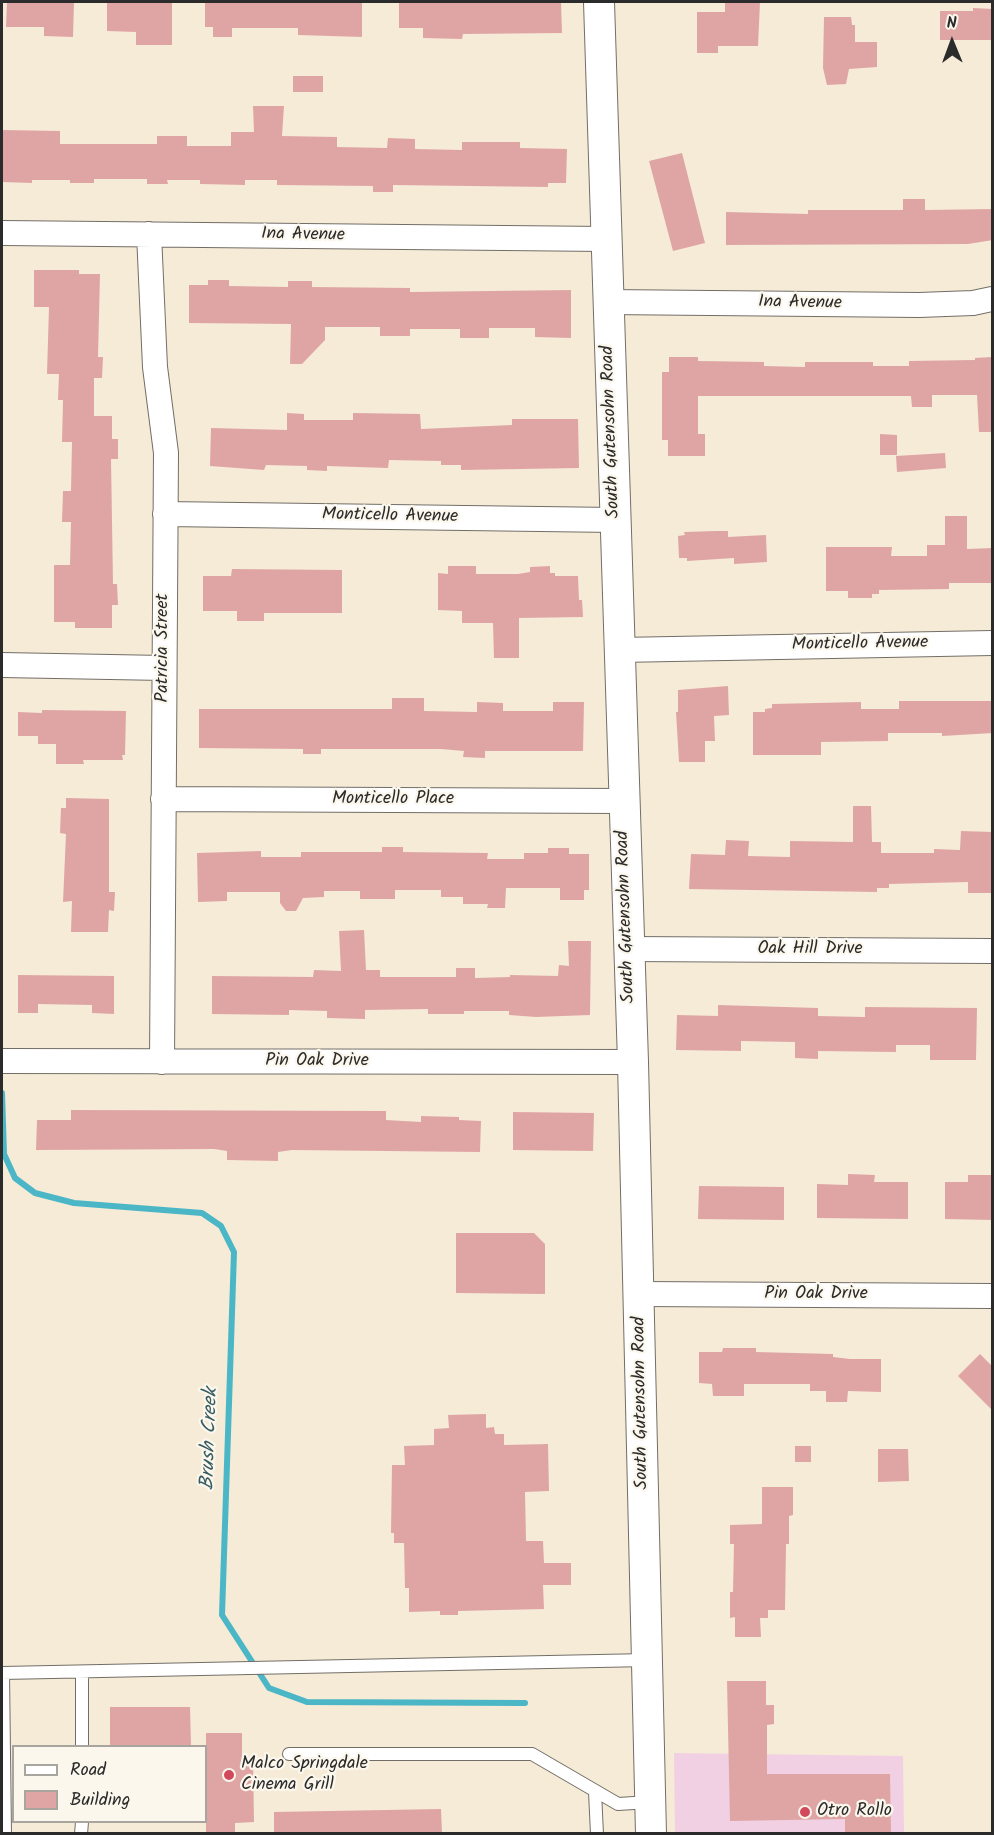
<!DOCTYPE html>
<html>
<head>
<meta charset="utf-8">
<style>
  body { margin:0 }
  #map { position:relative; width:994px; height:1835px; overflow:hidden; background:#f6ebd7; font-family:Kalam,sans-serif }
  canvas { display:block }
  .frame { position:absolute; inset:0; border:3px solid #2b2b2b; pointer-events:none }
  .legend { position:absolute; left:12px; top:1745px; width:195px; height:78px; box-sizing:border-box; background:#fbf7ec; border:2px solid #a8a59f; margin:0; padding:8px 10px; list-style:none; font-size:18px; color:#2b2b2b }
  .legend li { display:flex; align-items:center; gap:12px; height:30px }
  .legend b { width:30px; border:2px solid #a8a59f }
  .north { position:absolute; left:922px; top:12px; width:60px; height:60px; -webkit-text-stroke:4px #fbf7ec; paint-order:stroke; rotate:359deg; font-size:16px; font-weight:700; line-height:24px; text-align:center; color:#2b2b2b }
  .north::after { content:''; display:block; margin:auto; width:21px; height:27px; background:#2b2b2b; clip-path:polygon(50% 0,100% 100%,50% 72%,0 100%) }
</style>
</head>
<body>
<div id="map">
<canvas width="994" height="1835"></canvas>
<div class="frame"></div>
<ul class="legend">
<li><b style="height:8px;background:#fff"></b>Road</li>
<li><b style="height:16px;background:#dfa5a4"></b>Building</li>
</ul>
<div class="north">N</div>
</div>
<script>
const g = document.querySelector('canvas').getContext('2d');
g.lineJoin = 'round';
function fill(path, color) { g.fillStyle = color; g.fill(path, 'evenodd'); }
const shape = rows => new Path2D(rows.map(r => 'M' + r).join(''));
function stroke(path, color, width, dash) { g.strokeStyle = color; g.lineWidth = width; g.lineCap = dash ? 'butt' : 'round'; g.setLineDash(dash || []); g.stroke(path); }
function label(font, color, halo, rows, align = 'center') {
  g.font = font + ' Kalam,sans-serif'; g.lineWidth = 4.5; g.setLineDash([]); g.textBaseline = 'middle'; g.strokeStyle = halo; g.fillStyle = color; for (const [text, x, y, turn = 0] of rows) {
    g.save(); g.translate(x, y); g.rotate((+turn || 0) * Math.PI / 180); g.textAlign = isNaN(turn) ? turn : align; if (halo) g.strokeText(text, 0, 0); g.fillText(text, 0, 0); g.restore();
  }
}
const built = shape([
  [674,1753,903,1756,904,1833,675,1833]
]);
const stream = shape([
  [2,1093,4,1154,15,1178,35,1193,74,1203,202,1213,221,1226,234,1252,222,1615,269,1688,307,1702,525,1703]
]);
const building = shape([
  [7,2,74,2,73,37,44,36,44,27,6,27],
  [107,2,172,2,172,45,136,45,136,32,107,31],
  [205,2,362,2,362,37,298,35,298,28,232,28,232,37,213,37,213,27,205,27],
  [399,2,561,2,562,33,463,34,462,39,423,38,423,28,399,28],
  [725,2,760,2,758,46,718,46,718,53,697,53,697,12,725,12],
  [973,8,993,9,993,40,940,40,940,11,973,11],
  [824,17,851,17,852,25,855,25,855,42,877,42,877,67,849,69,846,84,827,85,823,68],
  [293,76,323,76,323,92,293,92],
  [253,106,284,106,282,136,337,137,337,147,387,148,388,138,415,139,415,149,462,150,462,142,520,142,520,148,567,149,566,183,548,183,548,187,393,185,393,192,373,192,373,186,277,185,277,180,245,180,245,185,200,184,200,180,167,180,168,184,147,184,147,179,94,179,94,183,70,183,70,180,32,180,32,183,2,182,2,130,60,131,60,144,157,144,157,136,187,136,187,146,231,146,231,132,254,132],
  [682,153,705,243,673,251,649,161],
  [903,199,925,199,925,210,993,209,993,240,968,244,726,245,726,212,808,214,808,210,903,210],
  [34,270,79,270,79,274,100,274,98,357,103,357,102,378,94,378,94,416,112,416,112,439,118,439,118,459,111,459,113,584,117,584,118,605,112,605,112,628,75,628,75,622,54,622,54,565,70,565,71,522,62,522,63,491,71,491,72,442,62,442,63,400,58,400,59,374,47,374,49,307,34,307],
  [208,280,229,280,229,286,288,287,288,281,312,281,312,287,410,288,410,292,571,290,571,338,535,337,535,328,489,328,489,338,460,338,460,329,410,329,410,336,380,336,380,327,325,327,325,340,302,364,290,364,291,324,189,323,189,285,208,285],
  [669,357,698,357,698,361,764,362,764,366,805,367,805,362,873,362,873,366,909,366,909,361,975,360,975,358,993,357,993,432,979,432,977,395,932,395,932,407,912,407,911,396,698,396,698,434,705,434,705,456,668,456,668,440,662,440,662,372,669,372],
  [287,413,304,414,304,420,353,420,353,413,420,414,421,429,512,425,512,419,578,419,579,468,461,470,461,465,441,465,441,461,389,460,388,468,327,466,327,471,307,470,307,466,266,465,264,470,210,466,211,428,287,430],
  [880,434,897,435,897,455,880,455],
  [945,453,946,468,897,472,896,456],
  [945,516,967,516,967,549,993,548,993,583,949,583,949,589,879,590,879,594,872,594,872,598,848,598,848,591,826,591,826,547,892,547,891,556,927,556,927,545,945,545],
  [716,531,728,531,728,537,766,535,767,562,734,564,734,558,687,561,687,558,679,558,678,536,685,535,684,532],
  [448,566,476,566,476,574,518,574,530,572,530,567,550,566,550,573,555,573,555,576,578,576,579,600,582,600,583,617,519,618,519,658,494,658,493,623,462,623,462,611,438,610,438,573,448,574],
  [232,569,342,570,342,613,264,613,264,621,237,621,237,611,203,611,203,576,231,576],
  [728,686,729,715,714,716,715,741,705,741,705,762,679,762,676,712,678,712,678,690],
  [392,698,424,698,424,711,477,712,477,702,503,703,503,711,553,711,553,702,584,702,583,751,485,751,485,758,463,757,464,751,441,749,321,749,321,754,303,754,303,749,199,748,199,709,392,709],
  [899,701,993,701,993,733,942,736,942,733,888,733,888,741,821,742,821,755,753,755,753,712,765,712,765,709,772,708,772,704,861,702,861,709,899,709],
  [42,710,126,711,125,755,122,755,123,760,83,760,84,764,56,764,56,744,38,744,38,736,18,736,18,712,42,713],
  [66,798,109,799,109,892,115,892,114,911,109,910,108,932,71,932,72,901,63,902,66,834,60,833,61,808,66,808],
  [853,806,871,806,872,842,881,842,881,853,934,853,934,849,960,850,961,831,993,832,993,893,968,893,968,882,889,884,889,888,877,888,877,892,689,889,691,854,725,855,726,840,749,841,748,856,790,857,790,841,853,842],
  [382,847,403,847,403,852,488,853,487,859,524,859,524,853,548,853,548,848,569,848,569,854,589,854,589,890,584,890,584,900,560,900,560,888,506,888,505,908,487,908,488,904,463,904,463,897,441,897,441,890,395,890,395,899,360,899,360,891,324,891,324,897,303,898,296,911,286,911,280,903,280,892,227,892,227,901,198,902,197,853,261,851,261,857,301,857,301,852,382,852],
  [364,930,366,970,380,970,380,977,456,977,456,968,475,968,475,978,510,977,510,975,558,976,559,965,569,966,568,941,591,941,590,1015,536,1017,509,1015,509,1011,464,1011,464,1014,428,1014,428,1009,365,1010,365,1019,327,1018,327,1011,289,1010,289,1015,212,1014,212,976,313,977,314,970,341,971,339,931],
  [18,975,114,976,114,1014,92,1013,92,1005,38,1004,38,1013,18,1013],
  [718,1005,818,1008,818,1016,865,1017,865,1007,977,1008,976,1060,930,1060,930,1045,896,1045,896,1052,818,1051,818,1059,795,1058,795,1042,741,1041,741,1051,676,1050,677,1015,718,1016],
  [71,1110,386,1111,386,1120,421,1122,421,1116,459,1117,459,1120,481,1121,480,1152,292,1150,278,1152,278,1161,227,1160,227,1151,214,1149,36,1150,37,1120,71,1120],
  [513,1112,594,1113,593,1151,513,1150],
  [848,1174,875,1175,874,1182,908,1182,908,1219,817,1218,817,1184,848,1185],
  [968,1175,993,1175,993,1220,945,1219,945,1182,968,1182],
  [699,1186,784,1187,784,1220,698,1219],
  [456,1233,534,1233,545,1244,545,1294,456,1293],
  [723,1348,756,1348,756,1352,833,1354,833,1357,850,1359,881,1359,881,1392,848,1391,847,1402,826,1402,826,1391,810,1391,810,1384,744,1384,744,1396,713,1396,712,1384,699,1383,699,1352,722,1352],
  [980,1354,993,1367,993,1411,958,1376],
  [486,1414,486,1428,494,1427,495,1434,504,1434,504,1445,548,1444,549,1491,525,1492,526,1541,543,1541,544,1563,571,1563,571,1585,543,1585,544,1609,458,1611,458,1615,440,1615,440,1611,409,1612,409,1588,405,1588,404,1543,394,1543,394,1533,391,1533,392,1465,405,1465,404,1446,434,1445,434,1429,449,1428,448,1415],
  [795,1446,811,1446,811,1462,795,1462],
  [878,1449,908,1449,909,1481,878,1482],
  [762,1487,793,1487,793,1515,789,1516,789,1544,786,1544,785,1610,768,1610,768,1618,760,1618,761,1637,735,1637,735,1617,730,1618,730,1592,733,1592,734,1544,730,1544,730,1525,762,1524],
  [727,1681,766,1681,766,1705,774,1705,774,1724,767,1725,767,1774,890,1774,891,1833,845,1833,845,1819,730,1821],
  [110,1707,190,1707,191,1746,110,1746],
  [206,1733,242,1733,242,1759,253,1759,254,1822,235,1823,235,1833,206,1833],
  [441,1809,442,1833,274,1833,274,1812]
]);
const service = shape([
  [2,1673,648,1660],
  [3,1673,5,1834],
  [82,1746,82,1672],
  [289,1754,532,1754,618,1804,650,1802],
  [595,1792,597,1834],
  [81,1834,82,1822]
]);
const minor = shape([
  [2,233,605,239],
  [149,234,155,367,166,453,162,1062],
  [607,302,919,305,973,303,992,299],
  [165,514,615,520],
  [619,650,992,643],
  [2,665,164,668],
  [163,799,623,801],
  [627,949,992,951],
  [2,1061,633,1062],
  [639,1294,992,1296]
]);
const tertiary = shape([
  [599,2,633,1062,651,1834]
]);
const markers = [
  [229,1775,6,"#d1495b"],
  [805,1812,6,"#d1495b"]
];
const streetNames = [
  ["Ina Avenue",303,236,1],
  ["Ina Avenue",800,304,1],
  ["South Gutensohn Road",612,432,-92],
  ["Monticello Avenue",390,517,1],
  ["Monticello Avenue",860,645,-1],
  ["Patricia Street",164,648,-90],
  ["Monticello Place",393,800],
  ["South Gutensohn Road",627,917,-92],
  ["Oak Hill Drive",810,950],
  ["Pin Oak Drive",317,1062],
  ["Pin Oak Drive",816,1295],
  ["South Gutensohn Road",642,1403,-91]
];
const poiNames = [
  ["Malco Springdale",241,1765],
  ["Cinema Grill",241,1786],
  ["Otro Rollo",817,1812]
];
const waterNames = [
  ["Brush Creek",211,1439,-88]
];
fill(built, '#f1d0e3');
stroke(stream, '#4ab6c6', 6);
fill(building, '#dfa5a4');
stroke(service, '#726e67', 14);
stroke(minor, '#726e67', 26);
stroke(tertiary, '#726e67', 32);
stroke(service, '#fff', 12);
stroke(minor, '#fff', 24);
stroke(tertiary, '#fff', 30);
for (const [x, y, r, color] of markers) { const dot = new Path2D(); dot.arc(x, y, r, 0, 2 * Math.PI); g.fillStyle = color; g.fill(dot); stroke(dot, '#fbf7ec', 2); }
label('18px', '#2b2b2b', '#fbf7ec', streetNames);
label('18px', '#2b2b2b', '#fbf7ec', poiNames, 'left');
label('italic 20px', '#365c61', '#fbf7ec', waterNames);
</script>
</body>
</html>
